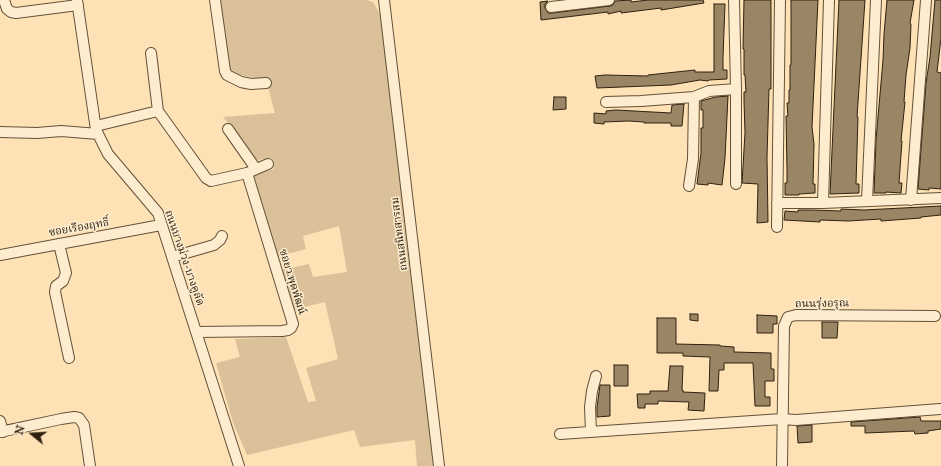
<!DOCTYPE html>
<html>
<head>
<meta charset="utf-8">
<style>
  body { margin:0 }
  #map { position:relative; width:941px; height:466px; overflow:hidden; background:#fee2b5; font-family:"IM FELL Great Primer",serif }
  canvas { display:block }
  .north { position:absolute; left:12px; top:414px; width:40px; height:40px; -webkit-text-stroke:3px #feeccf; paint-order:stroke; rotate:288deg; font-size:11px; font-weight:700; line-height:16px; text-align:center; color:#2e210f }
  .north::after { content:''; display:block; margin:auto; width:14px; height:18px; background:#2e210f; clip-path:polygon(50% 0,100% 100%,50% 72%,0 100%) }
</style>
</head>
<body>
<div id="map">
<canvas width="941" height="466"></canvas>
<div class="north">N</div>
</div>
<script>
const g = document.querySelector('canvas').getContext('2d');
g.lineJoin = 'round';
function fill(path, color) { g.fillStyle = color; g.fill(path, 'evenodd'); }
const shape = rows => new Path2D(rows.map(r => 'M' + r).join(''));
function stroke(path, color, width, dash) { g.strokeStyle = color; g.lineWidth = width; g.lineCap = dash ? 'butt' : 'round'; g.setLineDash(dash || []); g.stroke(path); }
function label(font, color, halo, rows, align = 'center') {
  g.font = font + ' "IM FELL Great Primer","Noto Serif Thai",serif'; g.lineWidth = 3; g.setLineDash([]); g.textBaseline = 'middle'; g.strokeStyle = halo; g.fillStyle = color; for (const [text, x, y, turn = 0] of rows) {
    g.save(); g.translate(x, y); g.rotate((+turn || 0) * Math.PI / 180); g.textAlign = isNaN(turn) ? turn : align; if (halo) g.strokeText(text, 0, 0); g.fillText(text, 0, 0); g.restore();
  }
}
const green = shape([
  [218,0,366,0,373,2,382,18,435,466,417,466,415,440,360,447,354,430,247,455,233,423,216,363,240,357,235,339,286,337,308,402,316,401,306,368,338,359,325,302,292,310,281,270,309,264,313,277,347,272,339,226,303,236,306,249,276,257,252,175,274,169,272,158,257,160,223,117,275,113,266,80,230,73]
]);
const building = shape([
  [631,0,631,2,648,0,703,0,704,3,661,10,661,8,621,13,621,11,608,14,608,12,541,20,540,2,548,1,545,4,545,8,548,13,552,13,610,6,613,5,615,1,631,0],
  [744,0,771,0,771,89,769,89,767,157,768,222,757,223,758,184,742,183,745,133,744,101,744,92,746,92,745,75,744,75,744,49,743,49,744,0],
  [791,0,818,0,812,127,814,144,813,184,815,184,815,193,799,194,799,195,785,195,785,183,787,183,787,170,786,116,788,116,787,103,789,103,789,90,790,90,790,65,791,65,791,0],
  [839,0,865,0,857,117,858,117,856,184,859,184,859,193,830,194,839,0],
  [887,0,914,0,910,23,911,24,910,48,906,75,904,102,905,102,901,141,902,141,899,183,902,183,901,193,886,192,886,193,874,193,876,140,883,60,884,34,887,0],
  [935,0,941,0,941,38,937,72,941,73,941,189,929,188,929,190,918,189,926,83,930,57,935,0],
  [714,4,725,4,723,57,723,70,727,70,727,79,709,80,708,81,700,80,671,85,597,88,595,76,605,75,648,76,648,75,695,70,695,72,714,72,714,4],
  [728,96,725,158,722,185,708,183,708,185,697,184,701,153,701,128,703,128,703,110,701,110,701,101,716,97,728,96],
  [554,97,566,97,566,109,553,110,554,97],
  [684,104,682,126,671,126,671,123,644,123,644,122,629,121,604,122,604,124,594,123,594,113,606,114,606,111,616,110,671,113,672,105,684,104],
  [941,206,941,215,921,217,921,218,881,221,881,219,848,221,820,220,820,222,784,220,785,211,798,212,798,210,812,210,841,211,841,209,864,210,941,206],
  [690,314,698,314,698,321,690,320,690,314],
  [757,315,777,316,777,324,773,324,773,333,757,333,757,315],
  [657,318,676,318,676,344,720,345,720,346,734,347,734,352,771,353,771,369,774,369,774,381,765,381,765,397,770,397,770,406,755,406,753,363,724,363,724,370,719,370,718,391,709,391,710,357,683,356,683,353,657,353,657,318],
  [822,322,838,322,837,338,822,338,822,322],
  [614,365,628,365,628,386,614,386,614,365],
  [670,366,683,366,682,390,683,390,683,392,705,393,704,411,688,410,689,402,658,401,658,404,645,404,645,408,638,408,637,394,650,394,650,391,668,391,670,366],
  [600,385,610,385,610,416,597,417,597,407,600,385],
  [920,417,921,421,941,421,941,429,928,431,928,433,915,434,914,431,865,433,865,426,851,426,851,422,920,417],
  [812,425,812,442,798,443,797,426,812,425]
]);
const minor = shape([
  [4,0,7,9,11,12,16,13,78,5],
  [77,0,96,130,108,154,158,213,239,466],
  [215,0,225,71,227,75,241,82,251,84,266,83],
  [384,0,439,466],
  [734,0,736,89,736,184],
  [551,7,609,0],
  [151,53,158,111],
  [606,102,641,101,694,97,709,91,736,89],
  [96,126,158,111,206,178,211,181,247,173,268,164],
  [228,129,256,169],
  [0,132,37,133,61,131,98,134],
  [689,186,693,159,694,97],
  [911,200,926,0],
  [867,201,876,0],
  [777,203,823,203,941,198],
  [823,203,829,0],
  [777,227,780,0],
  [59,244,66,273,63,281,56,286,55,292,69,358],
  [0,255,161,225],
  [172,257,214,245,220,240,222,236],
  [196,332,282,331,288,330,291,328,293,324,247,173],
  [0,421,3,432],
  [0,432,61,419,74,417,79,418,84,425,90,466],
  [591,432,590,407,592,391,596,376],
  [560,434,782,419,796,420,940,409],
  [782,466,784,326,788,317,796,315,935,316]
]);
const streetNames = [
  ["ซอยเรืองฤทธิ์",79,228,-10],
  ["ถนนสนิทสารสม",400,234,-97],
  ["ถนนบางม่วง-บางคูลัด",184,258,71],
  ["ซอยว.พุดพัฒน์",292,282,73],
  ["ถนนรุ่งอรุณ",822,304,-1]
];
fill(green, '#dbc199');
fill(building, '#9a8565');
stroke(building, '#2e210f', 1);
stroke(minor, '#625138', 12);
stroke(minor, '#feeccf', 10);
label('11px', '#2e210f', '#feeccf', streetNames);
</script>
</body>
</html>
